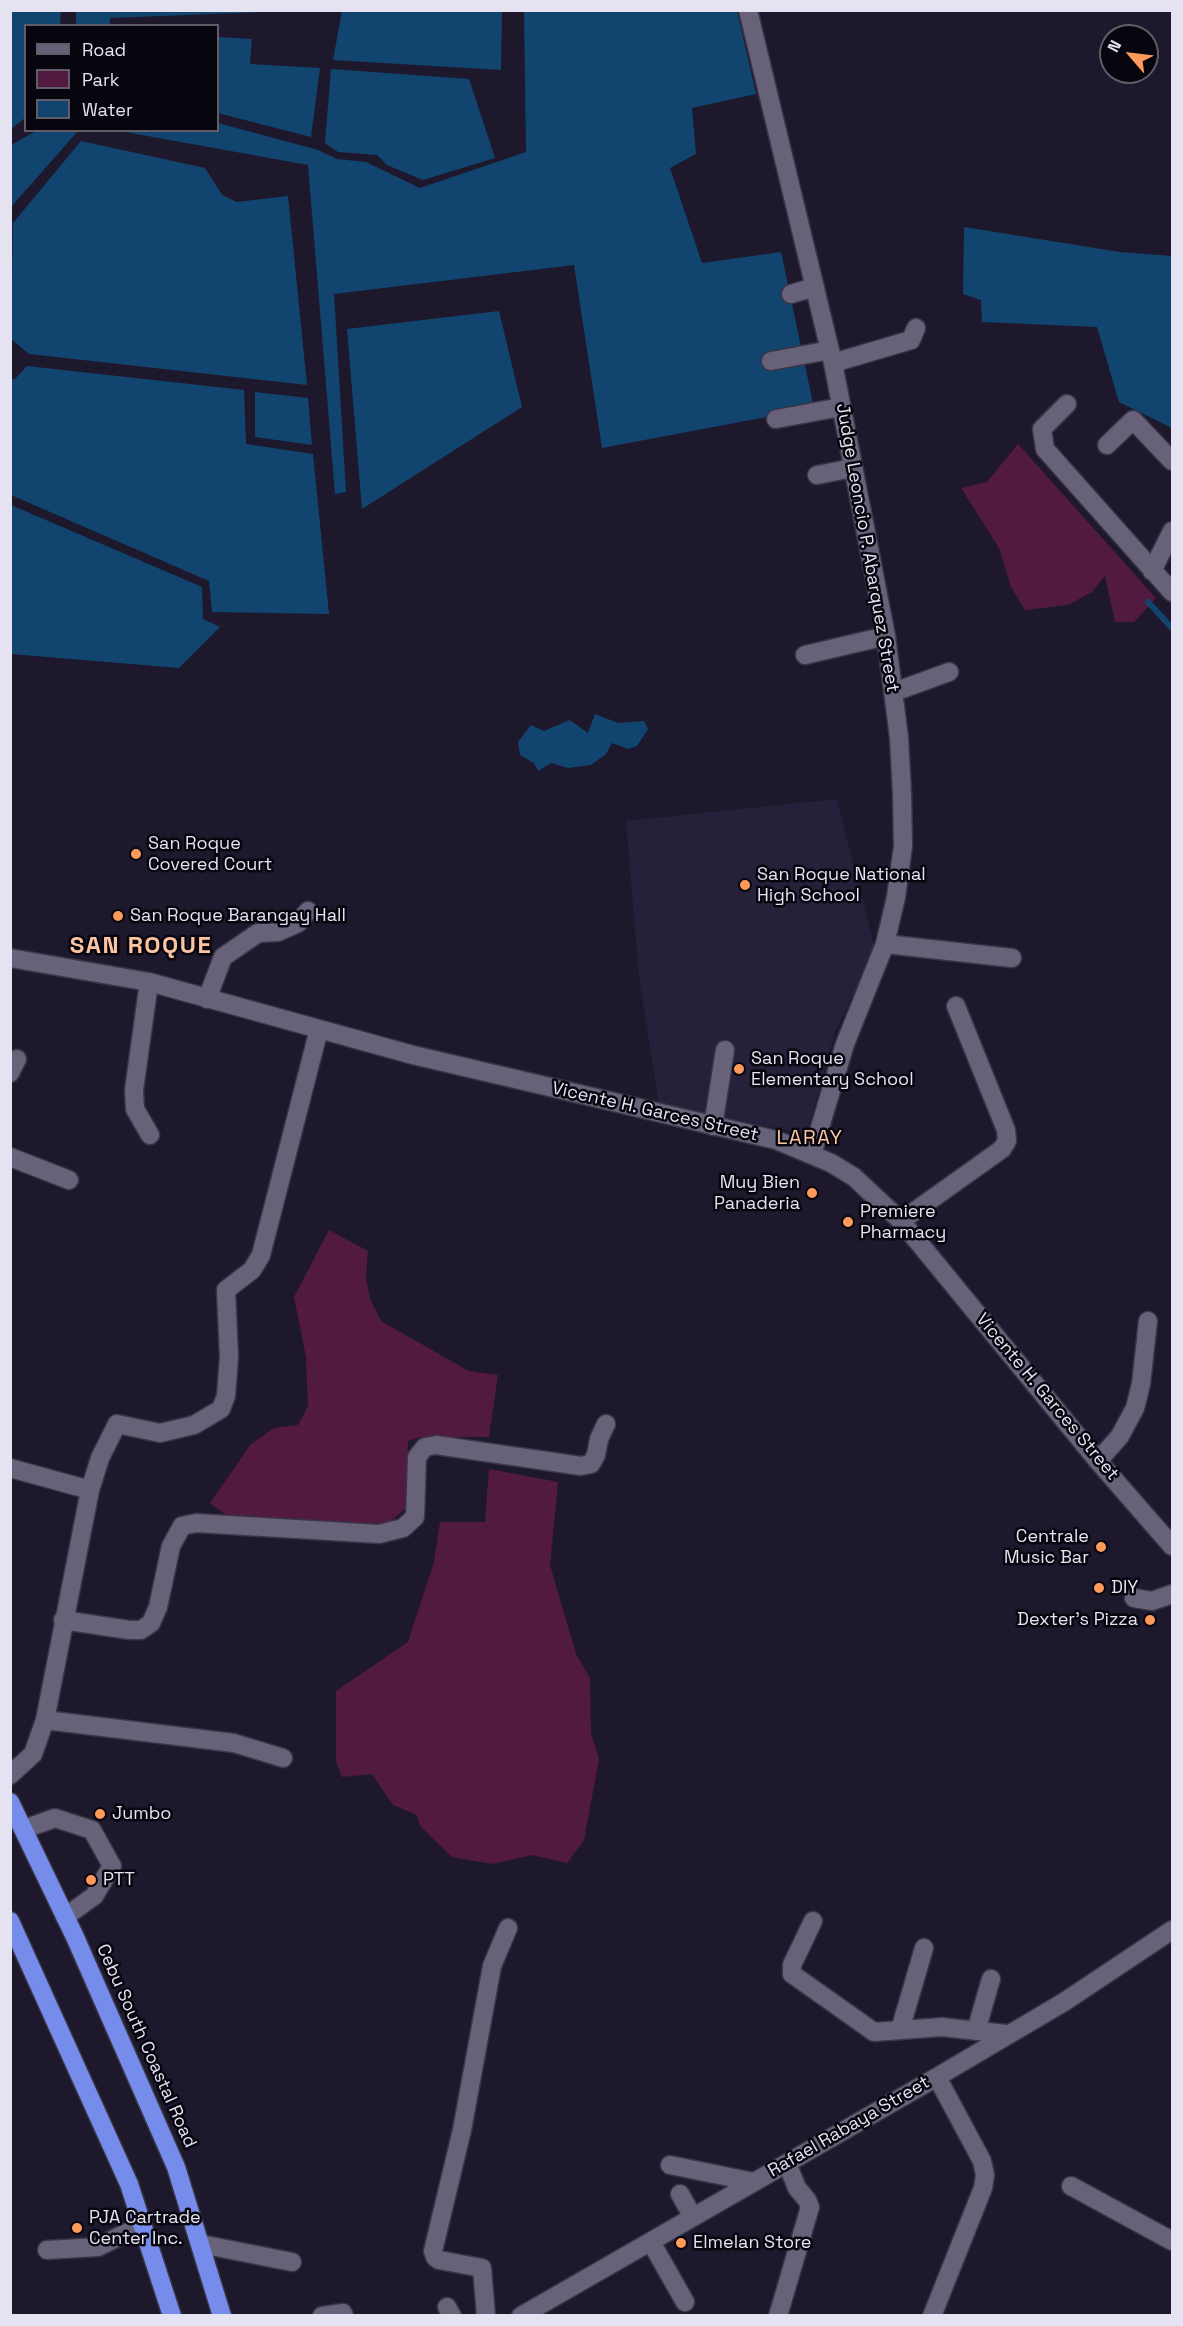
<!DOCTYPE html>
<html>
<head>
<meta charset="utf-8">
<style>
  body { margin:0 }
  #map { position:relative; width:1183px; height:2326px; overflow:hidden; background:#1e182d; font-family:"Space Grotesk",sans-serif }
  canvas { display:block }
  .frame { position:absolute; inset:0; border:12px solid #e5e2f1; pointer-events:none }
  .legend { position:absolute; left:24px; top:24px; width:195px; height:108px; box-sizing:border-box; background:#07050e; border:2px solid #605d69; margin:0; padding:8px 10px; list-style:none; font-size:18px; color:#e5e2f1 }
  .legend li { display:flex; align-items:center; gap:12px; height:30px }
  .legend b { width:30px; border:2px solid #605d69 }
  .north { position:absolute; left:1099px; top:24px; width:60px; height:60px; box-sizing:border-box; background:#07050e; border:2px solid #605d69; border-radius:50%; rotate:298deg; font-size:16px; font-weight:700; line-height:24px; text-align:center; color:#e5e2f1 }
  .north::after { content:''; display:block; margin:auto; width:21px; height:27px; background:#ff9b5a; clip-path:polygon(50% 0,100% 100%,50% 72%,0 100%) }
</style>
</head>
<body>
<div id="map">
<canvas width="1183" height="2326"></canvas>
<div class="frame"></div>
<ul class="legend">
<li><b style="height:8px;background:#67617a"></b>Road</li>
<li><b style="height:16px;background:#531a41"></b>Park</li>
<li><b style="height:16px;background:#114570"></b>Water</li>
</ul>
<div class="north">N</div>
</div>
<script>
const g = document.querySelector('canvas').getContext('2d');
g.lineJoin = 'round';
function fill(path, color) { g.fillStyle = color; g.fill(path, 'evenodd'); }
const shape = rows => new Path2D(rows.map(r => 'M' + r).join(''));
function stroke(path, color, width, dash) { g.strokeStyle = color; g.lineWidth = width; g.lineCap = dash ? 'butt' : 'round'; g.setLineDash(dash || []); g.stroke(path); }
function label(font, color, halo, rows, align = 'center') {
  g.font = font + ' "Space Grotesk",sans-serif'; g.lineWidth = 5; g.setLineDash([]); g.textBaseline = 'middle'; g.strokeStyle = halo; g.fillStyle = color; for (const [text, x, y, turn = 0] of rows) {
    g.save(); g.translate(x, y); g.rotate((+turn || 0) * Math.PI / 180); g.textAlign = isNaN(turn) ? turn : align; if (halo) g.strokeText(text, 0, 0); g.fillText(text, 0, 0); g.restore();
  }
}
const built = shape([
  [837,799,875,949,835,1032,807,1134,659,1105,639,977,626,821]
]);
const green = shape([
  [1018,444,1156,598,1134,622,1115,622,1105,576,1092,592,1068,605,1025,610,1011,587,999,548,961,488,987,482],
  [329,1230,368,1251,366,1277,370,1299,381,1321,469,1371,498,1375,489,1437,420,1437,408,1441,405,1509,387,1524,346,1525,228,1516,210,1503,251,1444,274,1428,298,1425,308,1406,306,1357,294,1297],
  [489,1469,558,1482,550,1565,576,1654,590,1678,591,1734,599,1759,584,1840,567,1863,532,1855,492,1864,452,1857,420,1826,417,1815,393,1805,372,1774,342,1777,336,1761,336,1691,408,1642,434,1562,440,1522,485,1522]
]);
const water = shape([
  [11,10,61,11,60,25,26,26,25,118,11,129],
  [76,11,76,10,288,11,110,18,110,25,76,26],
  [342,11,502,11,501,70,333,60],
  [524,11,737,11,756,94,692,108,696,154,670,168,702,263,781,252,814,408,602,448,574,265,334,294,346,492,335,494,308,165,120,131,218,130,218,123,318,150,337,159,366,162,420,188,526,152],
  [218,37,252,39,250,64,320,68,311,137,218,113],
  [331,69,469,79,495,158,423,180,387,165,377,155,338,152,325,143],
  [36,131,78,131,11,207,11,145],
  [81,141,205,168,222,195,237,202,288,196,307,385,29,354,11,339,13,223],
  [964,227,1120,252,1172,256,1172,428,1119,402,1097,327,982,322,981,300,963,294],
  [499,311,522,407,362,509,347,329],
  [27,366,244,390,246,444,313,454,329,614,212,612,209,581,11,495,11,379,15,379],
  [255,392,308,398,312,445,255,437],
  [11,505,202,587,203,619,220,627,179,668,11,654],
  [595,714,618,723,644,721,648,729,637,746,628,749,612,743,606,754,591,765,568,768,551,763,538,771,534,763,520,755,518,742,531,725,544,731,570,720,588,733]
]);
const stream = shape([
  [1148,602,1172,628]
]);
const minor = shape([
  [748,10,833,363,886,636,899,738,902,793,903,846,896,897,885,944,845,1044,812,1154],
  [791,294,815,287],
  [771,361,830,350],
  [833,363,911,340,916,328],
  [1067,404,1042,429,1045,449,1172,592],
  [776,419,841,407],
  [1107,445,1133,420,1172,461],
  [817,475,853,468],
  [1152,571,1172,531],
  [805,655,886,636],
  [894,692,949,672],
  [885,944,1012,958],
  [10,958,149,982,413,1055,776,1140,831,1163,854,1177,901,1221,1098,1461,1172,1546],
  [149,982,134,1090,135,1109,150,1135],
  [207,999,223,957,258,933,278,932,298,923,308,911],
  [10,1073,17,1059],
  [713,1126,725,1050],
  [10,1157,69,1180],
  [901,1221,1002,1149,1007,1141,1006,1130,956,1006],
  [1098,1461,1120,1436,1135,1408,1141,1384,1148,1321],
  [10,1468,90,1490],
  [1134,1598,1152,1601,1172,1594],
  [63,1620,129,1630,141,1630,151,1623,158,1607,171,1546,182,1526,196,1523,379,1534,403,1528,415,1517,417,1457,425,1447,436,1445,581,1466,591,1464,596,1455,599,1439,606,1424],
  [45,1720,234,1743,283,1758],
  [10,1775,33,1754,45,1720,90,1490,100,1458,117,1424,160,1433,194,1425,221,1409,226,1396,229,1357,226,1290,252,1270,261,1255,319,1029],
  [24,1829,55,1818,92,1830,112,1866,94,1896,65,1917],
  [813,1921,792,1965,792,1974,874,2032,942,2027,1006,2034],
  [900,2030,924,1948],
  [976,2031,991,1979],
  [670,2165,754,2182],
  [1071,2186,1172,2241],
  [680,2194,693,2217],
  [651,2242,685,2302],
  [201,2244,292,2262],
  [47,2250,98,2247,142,2225],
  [447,2307,452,2316],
  [322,2316,343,2313,344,2316],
  [486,2316,482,2268,439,2260,435,2257,433,2251,462,2130,492,1966,508,1928],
  [521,2316,937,2077,1064,2002,1172,1930],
  [778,2316,810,2207,807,2200,797,2188,787,2163],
  [932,2316,983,2188,985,2175,982,2161,937,2077]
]);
const highway = shape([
  [10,1802,75,1937,176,2167,222,2316],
  [10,1921,129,2184,172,2316]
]);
const markers = [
  [136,854,6,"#ff9b5a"],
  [745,885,6,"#ff9b5a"],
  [118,916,6,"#ff9b5a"],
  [739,1069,6,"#ff9b5a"],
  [812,1193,6,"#ff9b5a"],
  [848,1222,6,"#ff9b5a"],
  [1101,1547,6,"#ff9b5a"],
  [1099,1588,6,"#ff9b5a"],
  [1150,1620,6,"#ff9b5a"],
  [100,1814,6,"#ff9b5a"],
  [91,1880,6,"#ff9b5a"],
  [77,2228,6,"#ff9b5a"],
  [681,2243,6,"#ff9b5a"]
];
const streetNames = [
  ["Judge Leoncio P. Abarquez Street",867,548,80],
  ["Vicente H. Garces Street",655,1112,13],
  ["Vicente H. Garces Street",1047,1397,50],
  ["Cebu South Coastal Road",146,2046,66],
  ["Rafael Rabaya Street",849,2127,-30]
];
const poiNames = [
  ["San Roque",148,844],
  ["Covered Court",148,865],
  ["San Roque National",757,875],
  ["High School",757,896],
  ["San Roque Barangay Hall",130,916],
  ["San Roque",751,1059],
  ["Elementary School",751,1080],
  ["Muy Bien",800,1183,"right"],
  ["Panaderia",800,1204,"right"],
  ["Premiere",860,1212],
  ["Pharmacy",860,1233],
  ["Centrale",1089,1537,"right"],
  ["Music Bar",1089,1558,"right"],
  ["DIY",1111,1588],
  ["Dexter's Pizza",1138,1620,"right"],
  ["Jumbo",112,1814],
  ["PTT",103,1880],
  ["PJA Cartrade",89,2218],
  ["Center Inc.",89,2239],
  ["Elmelan Store",693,2243]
];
const neighbourhoodNames = [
  ["LARAY",810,1139]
];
const districtNames = [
  ["SAN ROQUE",141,946]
];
fill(built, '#27203b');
fill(green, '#531a41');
fill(water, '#114570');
stroke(stream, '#114570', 6);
stroke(minor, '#393545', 21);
stroke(highway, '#393545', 21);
stroke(minor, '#67617a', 18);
stroke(highway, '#758ceb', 18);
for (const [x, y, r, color] of markers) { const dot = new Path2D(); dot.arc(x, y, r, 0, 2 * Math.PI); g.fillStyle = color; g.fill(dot); stroke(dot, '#07050e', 2); }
label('18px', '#e5e2f1', '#07050e', streetNames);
label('18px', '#e5e2f1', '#07050e', poiNames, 'left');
g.letterSpacing = '1.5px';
label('20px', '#fdc4a2', '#07050e', neighbourhoodNames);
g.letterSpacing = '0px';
g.letterSpacing = '1.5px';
label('bold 24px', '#fdc4a2', '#07050e', districtNames);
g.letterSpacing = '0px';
</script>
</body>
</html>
